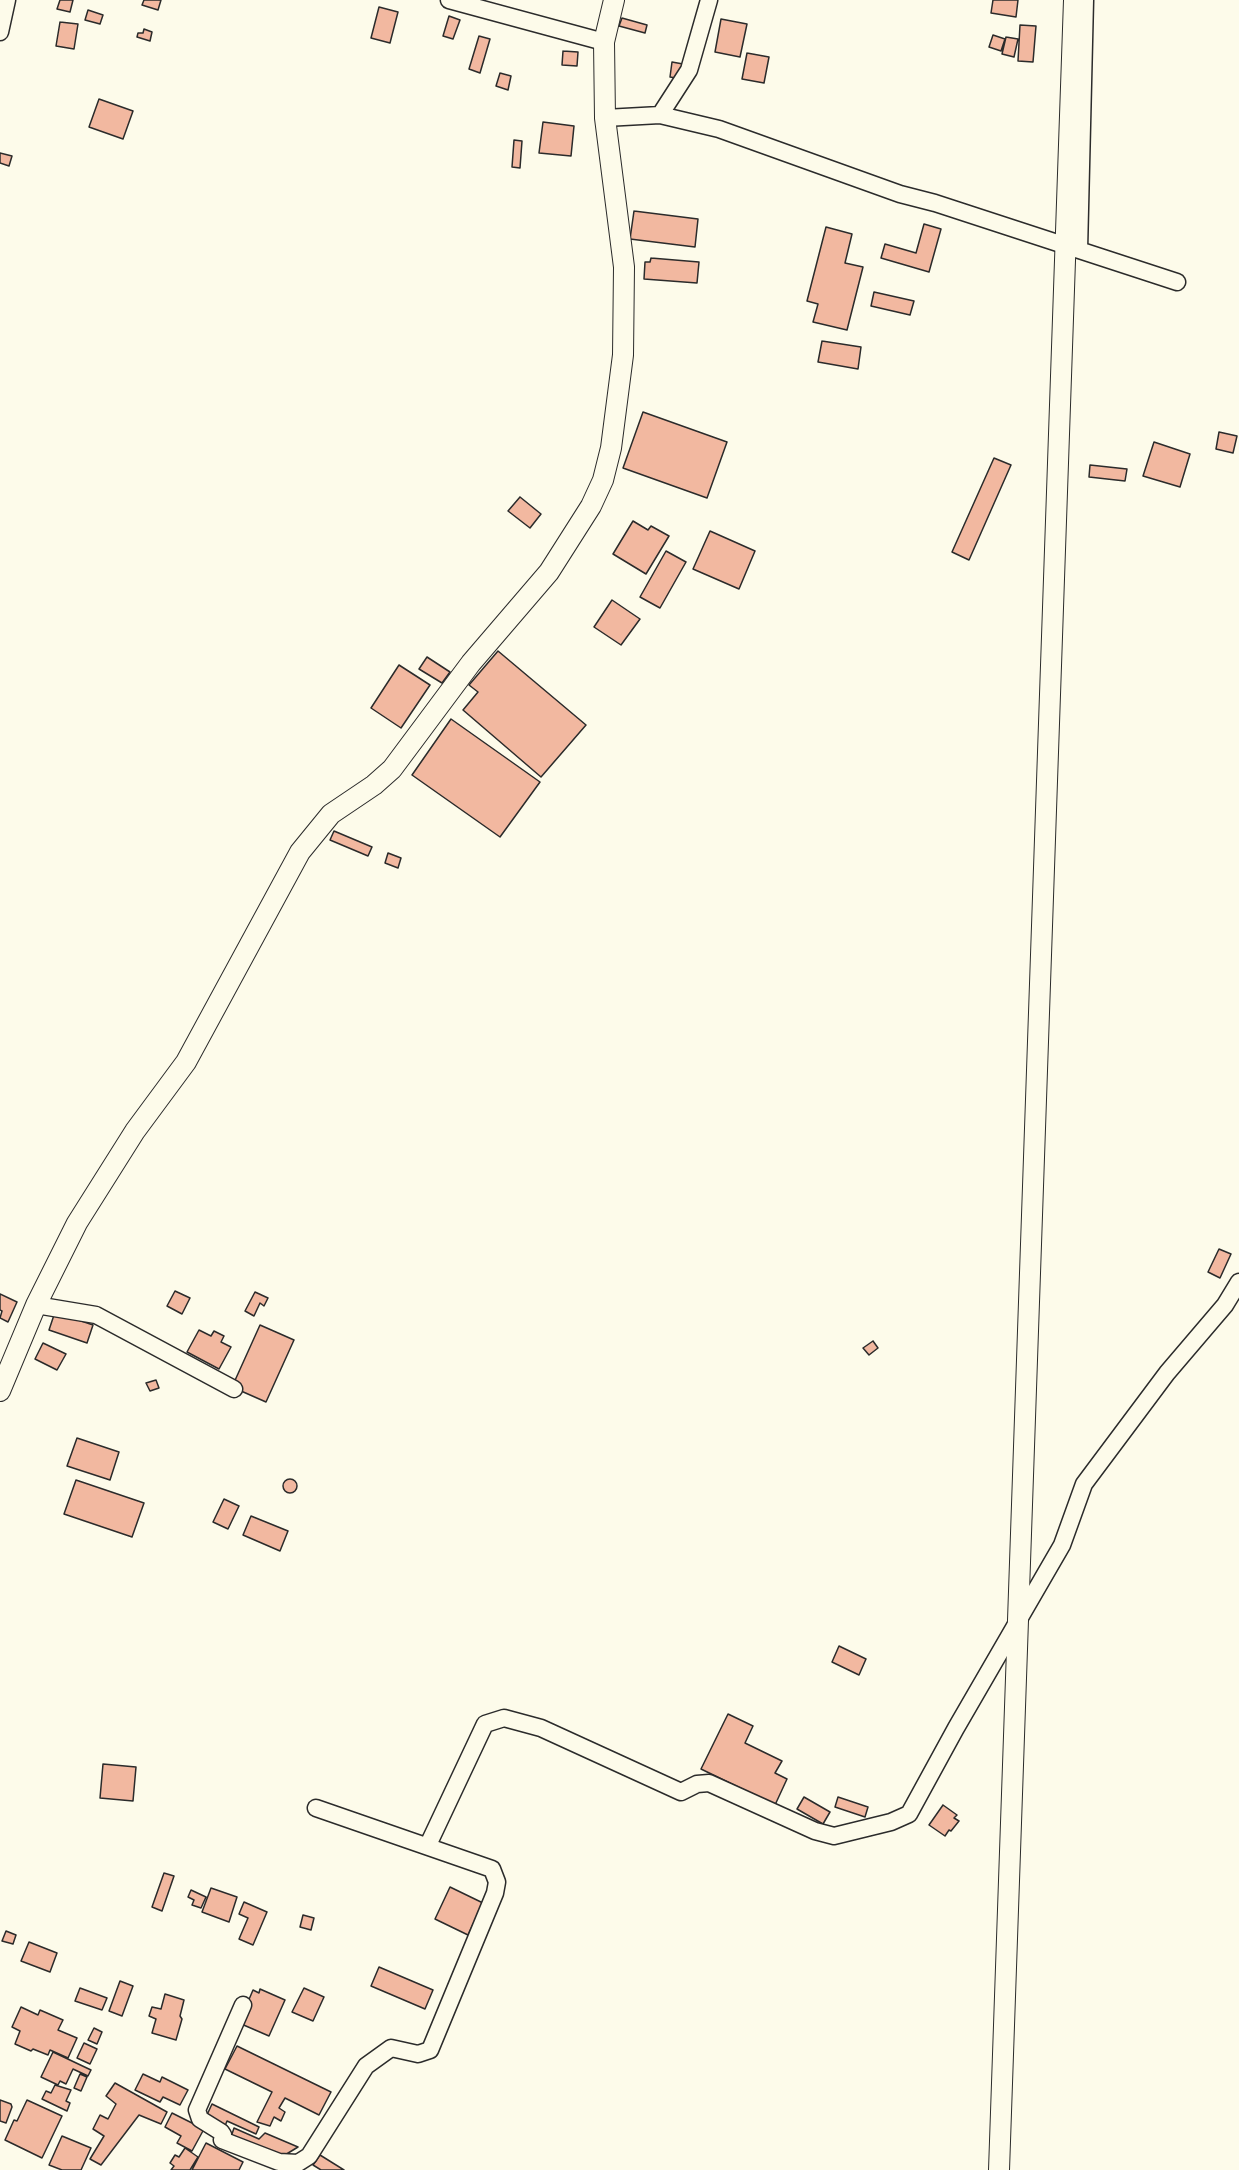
<!DOCTYPE html>
<html>
<head>
<meta charset="utf-8">
<style>
  body { margin:0 }
  canvas { display:block; background:#fdfbea }
</style>
</head>
<body>
<canvas width="1239" height="2170"></canvas>
<script>
const g = document.querySelector('canvas').getContext('2d');
g.lineJoin = 'round';
function fill(path, color) { g.fillStyle = color; g.fill(path, 'evenodd'); }
const shape = rows => new Path2D(rows.map(r => 'M' + r).join(''));
function stroke(path, color, width, dash) { g.strokeStyle = color; g.lineWidth = width; g.lineCap = dash ? 'butt' : 'round'; g.setLineDash(dash || []); g.stroke(path); }
const building = shape([
  [60,0,73,0,70,12,57,9,60,0],
  [144,0,161,0,158,10,142,5,144,0],
  [993,0,1018,0,1016,17,991,13,993,0],
  [379,7,398,12,390,43,371,38,379,7],
  [88,10,103,15,100,24,85,20,88,10],
  [449,16,460,20,453,39,443,36,449,16],
  [622,18,647,25,645,33,619,26,622,18],
  [721,19,747,24,740,57,715,52,721,19],
  [60,22,78,24,74,49,56,46,60,22],
  [1020,25,1036,26,1033,62,1018,61,1020,25],
  [144,29,152,32,150,41,137,37,138,33,143,33,144,29],
  [993,35,1005,39,1001,51,989,47,993,35],
  [479,36,490,39,480,73,469,69,479,36],
  [1006,37,1018,39,1014,57,1002,54,1006,37],
  [563,51,578,52,577,66,562,65,563,51],
  [747,53,769,57,764,83,742,79,747,53],
  [672,62,683,64,681,79,670,77,672,62],
  [500,73,511,76,508,90,496,86,500,73],
  [99,99,133,111,123,139,89,127,99,99],
  [543,122,574,126,571,156,539,153,543,122],
  [514,140,522,141,520,168,512,167,514,140],
  [0,153,12,156,9,166,0,163,0,153],
  [634,211,698,219,695,247,630,239,634,211],
  [924,224,941,229,929,272,881,258,885,244,916,253,924,224],
  [826,227,852,234,845,263,863,267,847,330,813,322,818,304,807,301,826,227],
  [651,258,699,262,697,283,644,279,645,262,650,262,651,258],
  [874,292,914,301,910,315,871,306,874,292],
  [822,341,861,347,858,369,818,362,822,341],
  [643,412,727,442,707,498,623,468,643,412],
  [1219,432,1237,436,1233,453,1216,449,1219,432],
  [1154,442,1190,454,1180,487,1143,476,1154,442],
  [994,458,1011,465,969,560,952,552,994,458],
  [1090,465,1127,469,1125,481,1089,477,1090,465],
  [520,497,541,514,530,528,508,511,520,497],
  [633,521,648,530,651,526,669,536,646,574,613,554,633,521],
  [710,531,755,551,739,589,693,569,710,531],
  [666,551,686,562,660,608,640,597,666,551],
  [612,600,640,619,621,645,594,627,612,600],
  [498,651,586,725,541,777,463,710,478,692,469,685,498,651],
  [427,657,450,672,442,683,419,669,427,657],
  [399,665,430,685,401,728,371,708,399,665],
  [451,719,540,782,500,837,412,775,451,719],
  [334,831,372,847,368,856,330,840,334,831],
  [388,853,401,858,398,868,385,863,388,853],
  [1219,1249,1231,1254,1220,1278,1208,1272,1219,1249],
  [175,1291,190,1298,182,1314,167,1306,175,1291],
  [255,1292,268,1298,264,1306,260,1303,254,1316,245,1311,255,1292],
  [0,1294,17,1302,8,1322,0,1318,2,1311,0,1310,0,1294],
  [55,1312,93,1325,87,1343,49,1330,55,1312],
  [260,1325,294,1340,266,1402,232,1387,260,1325],
  [199,1330,211,1336,214,1331,224,1336,221,1342,231,1347,219,1369,187,1352,199,1330],
  [873,1341,878,1348,869,1355,863,1348,873,1341],
  [43,1343,66,1354,57,1370,35,1359,43,1343],
  [156,1380,159,1388,150,1391,146,1383,156,1380],
  [77,1438,119,1452,110,1480,67,1466,77,1438],
  '283 1486a7 7 0 1 1 14 0a7 7 0 1 1-14 0Z',
  [76,1480,144,1503,132,1537,64,1514,76,1480],
  [224,1499,239,1506,228,1529,213,1522,224,1499],
  [251,1516,288,1531,280,1551,243,1535,251,1516],
  [839,1646,866,1659,859,1675,832,1662,839,1646],
  [728,1714,753,1726,745,1743,782,1761,775,1773,787,1779,775,1805,701,1769,728,1714],
  [103,1764,136,1767,133,1801,100,1798,103,1764],
  [804,1797,830,1812,823,1824,797,1809,804,1797],
  [838,1797,868,1807,865,1817,835,1807,838,1797],
  [943,1805,957,1815,954,1818,959,1821,951,1831,949,1830,945,1836,929,1825,943,1805],
  [164,1873,174,1876,162,1911,152,1907,164,1873],
  [450,1887,483,1903,468,1935,435,1919,450,1887],
  [211,1888,237,1897,229,1922,202,1912,211,1888],
  [191,1890,206,1897,201,1908,192,1905,194,1900,188,1897,191,1890],
  [244,1902,267,1912,253,1945,239,1939,248,1918,239,1914,244,1902],
  [303,1915,314,1918,311,1930,300,1927,303,1915],
  [6,1931,16,1935,13,1944,2,1941,6,1931],
  [29,1942,57,1953,50,1972,21,1961,29,1942],
  [379,1967,433,1990,425,2009,371,1986,379,1967],
  [120,1981,133,1986,122,2016,109,2011,120,1981],
  [80,1988,107,1998,102,2010,75,2001,80,1988],
  [304,1988,324,1997,313,2021,292,2012,304,1988],
  [260,1989,285,2000,269,2036,239,2023,253,1990,259,1993,260,1989],
  [165,1994,184,2000,180,2016,182,2019,176,2040,152,2033,156,2019,149,2016,152,2007,161,2009,165,1994],
  [21,2007,38,2015,40,2010,63,2020,58,2030,77,2038,68,2058,50,2050,48,2055,33,2049,31,2051,15,2044,20,2031,12,2027,21,2007],
  [94,2028,102,2032,97,2044,88,2040,94,2028],
  [84,2043,97,2049,90,2064,77,2058,84,2043],
  [237,2046,331,2092,319,2115,285,2098,279,2108,285,2112,281,2121,274,2117,270,2126,257,2122,272,2092,225,2069,237,2046],
  [53,2052,91,2070,88,2076,73,2069,66,2084,60,2081,58,2085,41,2077,53,2052],
  [80,2074,87,2077,81,2091,74,2088,80,2074],
  [143,2074,160,2082,162,2077,188,2090,180,2105,163,2097,160,2102,135,2090,143,2074],
  [115,2083,167,2112,161,2124,139,2115,101,2165,90,2159,104,2136,93,2129,100,2115,108,2119,116,2104,106,2096,115,2083],
  [55,2085,71,2090,66,2101,70,2103,67,2111,42,2099,46,2091,51,2093,55,2085],
  [0,2100,11,2104,12,2107,6,2123,0,2121,0,2100],
  [27,2100,62,2116,42,2158,5,2140,14,2120,17,2121,27,2100],
  [212,2104,259,2127,256,2134,227,2121,225,2126,206,2117,212,2104],
  [172,2113,204,2129,192,2151,177,2143,181,2136,165,2127,172,2113],
  [234,2128,259,2139,265,2133,298,2147,280,2158,231,2137,234,2128],
  [62,2136,91,2148,81,2170,62,2170,49,2165,62,2136],
  [206,2143,243,2162,239,2170,192,2170,206,2143],
  [185,2148,198,2157,190,2170,171,2170,174,2166,170,2163,175,2155,179,2157,185,2148],
  [320,2155,344,2170,321,2170,313,2165,320,2155]
]);
const minor = shape([
  [449,0,604,42],
  [0,32,7,0],
  [660,115,689,70,709,0],
  [605,118,660,115,719,129,900,194,935,203,1177,282],
  [1079,250,1085,0],
  [36,1305,96,1315,234,1389],
  [428,1845,485,1724,504,1718,541,1728,681,1792,697,1784,709,1783,815,1831,834,1836,891,1822,909,1814,956,1728,1062,1545,1084,1484,1167,1373,1225,1305,1239,1282],
  [243,2005,197,2110,200,2119,221,2132,223,2135,222,2140,279,2162,298,2163,309,2156,366,2066,391,2048,418,2054,430,2050,495,1893,497,1882,492,1869,316,1808]
]);
const tertiary = shape([
  [0,1391,36,1305,77,1223,135,1131,186,1062,300,852,331,814,374,785,392,769,471,663,549,572,591,506,603,480,611,448,623,355,624,267,605,118,604,42,614,0],
  [999,2170,1074,0]
]);
fill(building, '#f2b8a0');
stroke(building, '#2b2b2b', 1.5);
stroke(minor, '#2b2b2b', 19);
stroke(tertiary, '#2b2b2b', 22);
stroke(minor, '#fdfbea', 16);
stroke(tertiary, '#fdfbea', 20);
</script>
</body>
</html>
